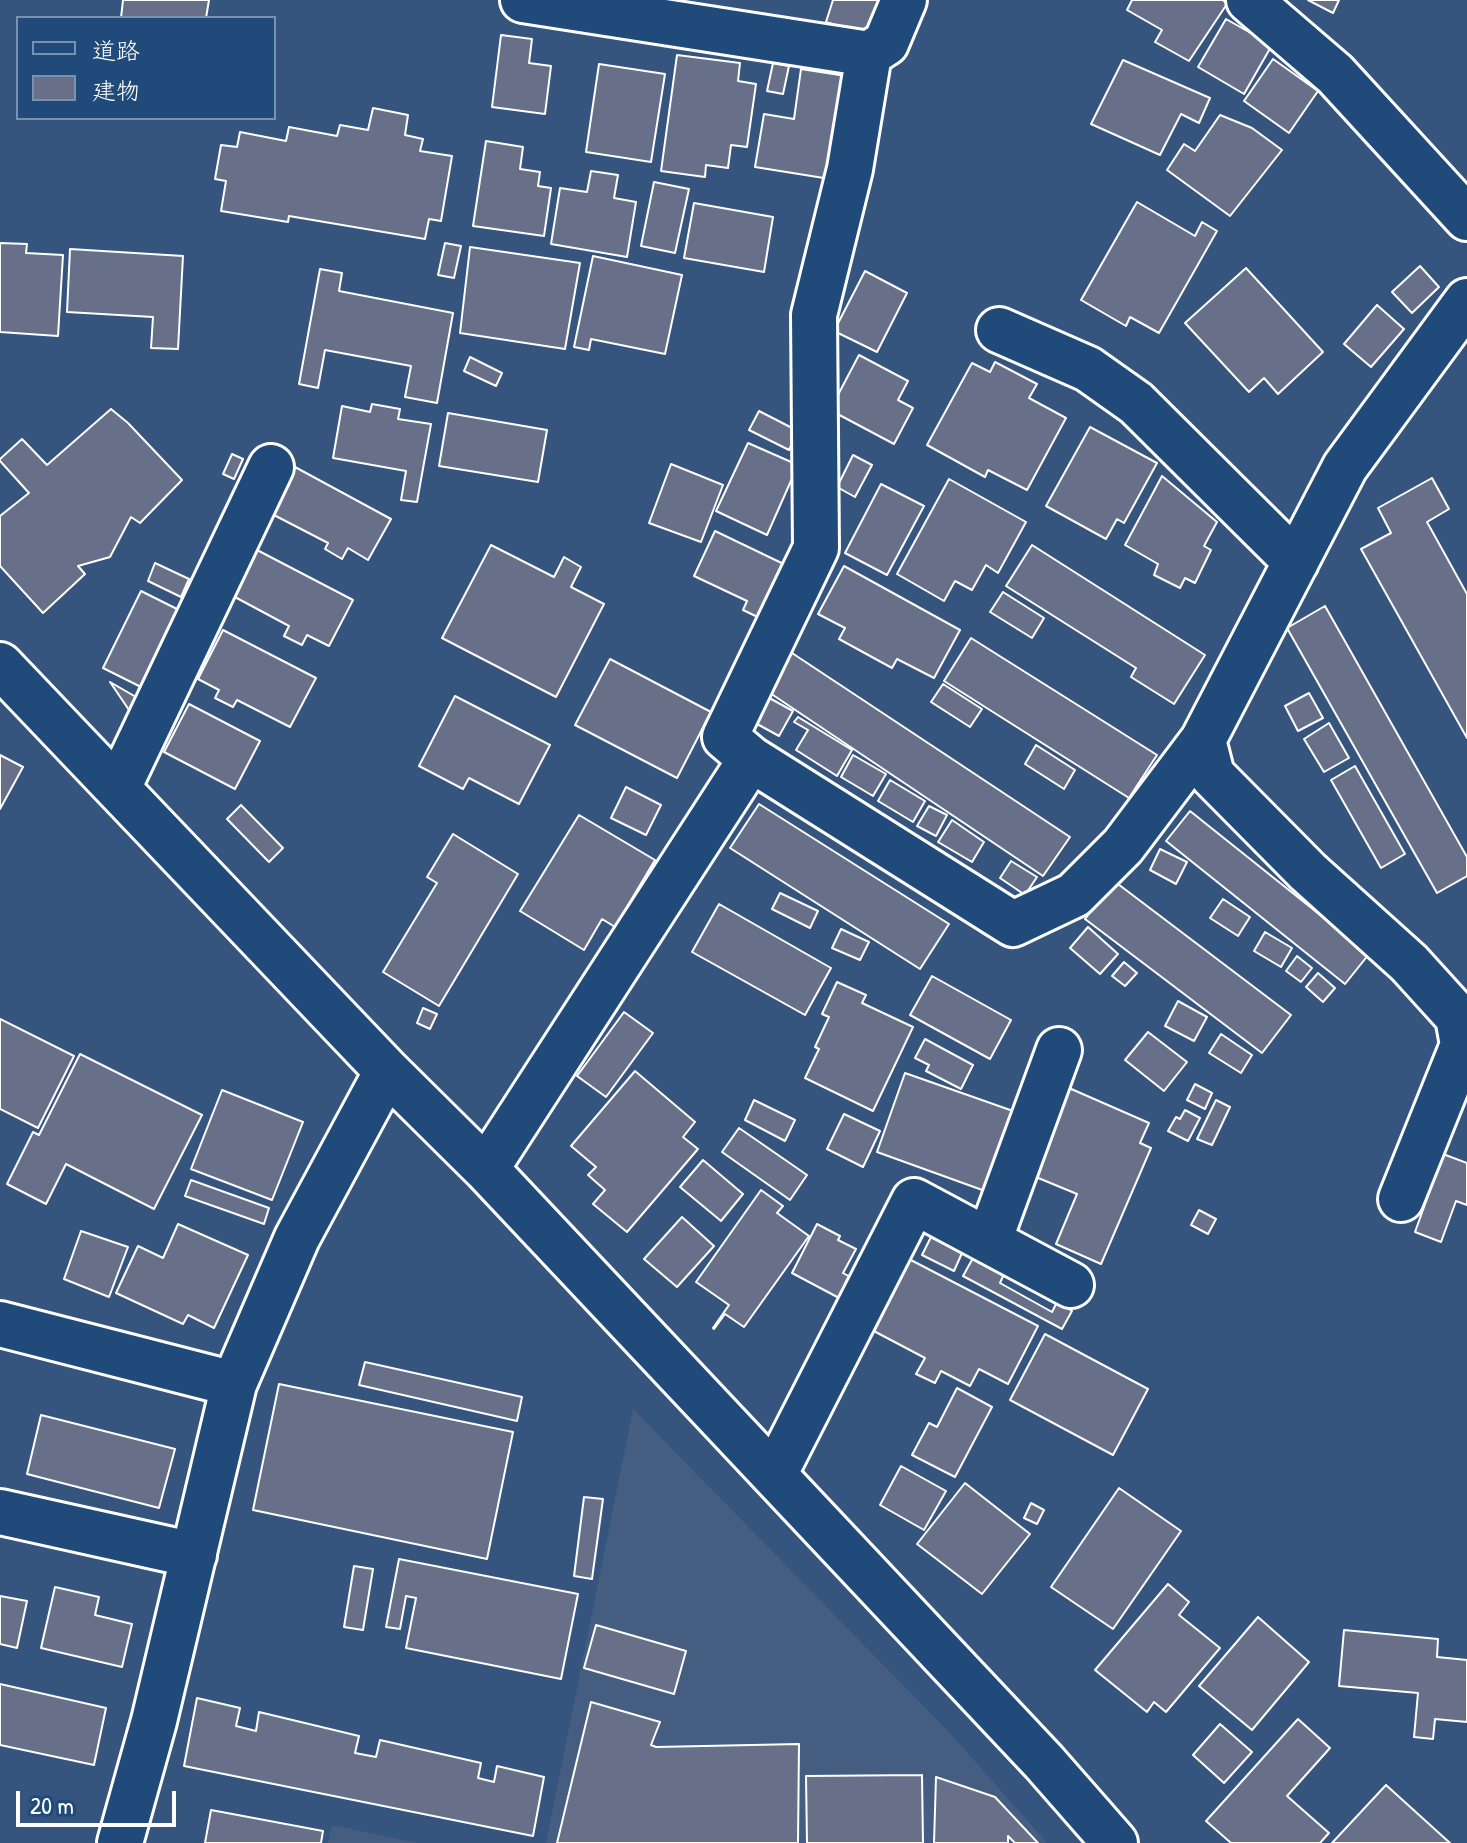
<!DOCTYPE html>
<html>
<head>
<meta charset="utf-8">
<style>
  body { margin:0 }
  #map { position:relative; width:1467px; height:1843px; overflow:hidden; background:#35557e; font-family:"Patrick Hand","Klee One",sans-serif }
  canvas { display:block }
  .legend { position:absolute; left:16px; top:16px; width:260px; height:104px; box-sizing:border-box; background:#1f4a7a; border:2px solid #7992af; margin:0; padding:10px 14px; list-style:none; font-size:24px; color:#fff }
  .legend li { display:flex; align-items:center; gap:16px; height:40px }
  .legend b { width:40px; border:2px solid #7992af }
  .scale { position:absolute; left:16px; top:1791px; width:160px; height:36px; box-sizing:border-box; border:4px solid #fff; border-top:0; padding-left:10px; font-size:24px; line-height:28px; white-space:nowrap; color:#fff; -webkit-text-stroke:6px #1f4a7a; paint-order:stroke }
</style>
</head>
<body>
<div id="map">
<canvas width="1467" height="1843"></canvas>
<ul class="legend">
<li><b style="height:10px;background:#1f4a7a"></b>道路</li>
<li><b style="height:22px;background:#677088"></b>建物</li>
</ul>
<div class="scale">20 m</div>
</div>
<script>
const g = document.querySelector('canvas').getContext('2d');
g.lineJoin = 'round';
function fill(path, color) { g.fillStyle = color; g.fill(path, 'evenodd'); }
const shape = rows => new Path2D(rows.map(r => 'M' + r).join(''));
function stroke(path, color, width, dash) { g.strokeStyle = color; g.lineWidth = width; g.lineCap = dash ? 'butt' : 'round'; g.setLineDash(dash || []); g.stroke(path); }
const built = shape([
  [633,1409,951,1734,1047,1843,546,1843],
  [332,1825,417,1843,328,1843]
]);
const building = shape([
  [123,0,209,0,206,18,121,18,123,0],
  [833,0,879,0,867,35,826,22,833,0],
  [1132,0,1223,0,1227,4,1189,61,1155,42,1162,30,1127,10,1132,0],
  [1308,0,1339,0,1333,13,1308,0],
  [1226,19,1272,45,1244,94,1198,67,1226,19],
  [501,35,532,39,529,63,551,66,545,114,492,107,501,35],
  [677,55,740,63,738,81,756,84,747,147,731,145,728,168,706,165,705,177,661,171,677,55],
  [1273,59,1318,91,1289,133,1244,101,1273,59],
  [1123,60,1210,98,1199,123,1181,114,1160,155,1091,124,1123,60],
  [773,63,789,66,783,94,767,91,773,63],
  [599,64,665,74,651,162,586,152,599,64],
  [801,69,846,76,830,179,755,167,764,114,794,119,801,69],
  [373,108,408,115,405,135,423,139,420,151,452,156,441,221,429,219,425,239,289,216,288,222,221,211,226,181,215,179,221,145,237,147,240,132,286,141,289,127,337,136,340,125,368,130,373,108],
  [1220,115,1252,128,1282,150,1230,216,1167,170,1184,144,1195,151,1220,115],
  [486,141,523,147,520,169,540,172,538,186,551,188,544,236,473,226,486,141],
  [591,171,618,175,614,198,636,202,627,257,551,244,560,188,587,192,591,171],
  [654,182,689,189,675,253,641,246,654,182],
  [1137,202,1195,236,1202,222,1217,231,1159,333,1130,317,1126,326,1081,300,1137,202],
  [694,203,773,217,764,272,684,258,694,203],
  [0,243,27,244,26,253,63,255,58,336,0,332,0,243],
  [445,243,461,246,454,278,438,275,445,243],
  [470,247,580,263,565,349,460,333,470,247],
  [70,249,183,256,178,349,151,348,153,317,67,312,70,249],
  [593,256,682,275,665,354,591,339,589,350,574,347,593,256],
  [1420,266,1439,287,1412,313,1392,292,1420,266],
  [1246,268,1323,352,1278,394,1264,378,1249,392,1185,323,1246,268],
  [320,269,342,273,339,291,453,313,437,403,405,397,411,366,325,350,318,388,299,384,320,269],
  [865,271,907,293,877,352,834,331,865,271],
  [1377,305,1404,329,1371,367,1344,344,1377,305],
  [859,355,908,381,898,400,913,408,894,444,830,410,859,355],
  [470,357,502,373,496,386,464,371,470,357],
  [995,362,1037,384,1029,398,1066,418,1027,490,988,470,985,477,927,445,972,363,990,372,995,362],
  [372,404,400,409,398,419,431,424,417,502,401,500,406,471,333,458,342,406,370,412,372,404],
  [111,409,128,423,182,480,140,523,131,517,110,557,78,566,85,574,43,613,0,566,0,516,29,493,0,461,0,459,22,439,47,465,111,409],
  [759,411,798,431,789,450,749,430,759,411],
  [448,413,547,430,538,482,439,466,448,413],
  [1090,427,1157,463,1124,523,1117,519,1106,539,1046,506,1090,427],
  [748,443,798,465,767,535,716,511,748,443],
  [232,454,243,459,234,479,223,474,232,454],
  [853,455,872,465,855,497,837,487,853,455],
  [671,464,723,485,701,542,649,523,671,464],
  [295,467,391,519,368,560,348,548,342,559,325,549,328,543,270,513,295,467],
  [1162,476,1217,522,1204,546,1211,550,1195,583,1185,578,1180,588,1154,575,1158,564,1125,545,1162,476],
  [1432,478,1449,509,1427,522,1467,594,1467,738,1361,549,1391,533,1378,508,1432,478],
  [949,479,1026,522,998,573,986,565,972,590,955,581,944,601,897,574,949,479],
  [881,484,924,506,887,575,845,553,881,484],
  [715,531,792,568,766,621,743,610,747,601,694,576,715,531],
  [491,545,554,577,564,557,581,567,571,587,604,604,556,697,442,638,491,545],
  [1032,545,1205,655,1174,704,1131,677,1136,668,1006,586,1032,545],
  [257,550,353,600,329,646,307,635,302,645,284,636,289,626,233,596,257,550],
  [155,563,189,579,181,597,148,581,155,563],
  [844,566,960,630,934,678,897,659,892,668,839,639,845,628,818,614,844,566],
  [141,591,179,610,141,687,103,668,141,591],
  [1003,592,1044,618,1032,638,990,612,1003,592],
  [1325,606,1467,857,1467,876,1437,893,1287,628,1325,606],
  [223,630,316,678,290,727,237,700,233,707,215,698,219,690,198,679,223,630],
  [971,638,1157,755,1129,798,944,681,971,638],
  [792,653,1070,837,1043,876,767,691,792,653],
  [610,659,711,712,677,778,575,725,610,659],
  [110,682,136,697,129,710,110,682],
  [943,684,982,709,970,727,931,702,943,684],
  [1309,693,1323,718,1298,731,1285,706,1309,693],
  [762,694,793,711,779,736,748,719,762,694],
  [455,696,550,745,519,804,469,778,463,789,419,766,455,696],
  [189,704,260,741,235,789,164,752,189,704],
  [798,717,852,750,837,776,796,750,808,730,794,722,798,717],
  [1329,723,1349,758,1324,772,1304,739,1329,723],
  [1036,745,1075,770,1064,789,1025,764,1036,745],
  [0,755,23,767,0,809,0,755],
  [853,755,886,774,873,796,841,777,853,755],
  [1355,766,1405,854,1381,868,1331,780,1355,766],
  [890,780,925,801,913,822,878,801,890,780],
  [626,787,661,805,646,835,611,818,626,787],
  [759,804,949,924,920,969,730,848,759,804],
  [241,805,283,848,269,862,227,819,241,805],
  [929,806,947,815,936,836,917,826,929,806],
  [1190,811,1369,954,1345,984,1166,841,1190,811],
  [579,815,655,860,615,927,602,919,584,950,520,911,579,815],
  [952,820,984,842,972,862,938,842,952,820],
  [453,834,518,874,439,1006,383,972,437,883,427,877,453,834],
  [1160,849,1187,862,1176,884,1150,870,1160,849],
  [1011,861,1037,877,1025,895,1000,878,1011,861],
  [1114,881,1291,1015,1262,1053,1085,919,1114,881],
  [780,893,818,911,810,928,772,909,780,893],
  [1223,899,1250,917,1238,936,1210,918,1223,899],
  [719,904,831,968,805,1015,692,952,719,904],
  [1088,927,1118,954,1100,974,1070,948,1088,927],
  [841,929,869,942,860,960,832,948,841,929],
  [1265,932,1292,948,1281,967,1254,951,1265,932],
  [1297,956,1312,968,1301,982,1286,971,1297,956],
  [1124,962,1137,973,1125,986,1112,976,1124,962],
  [1318,973,1335,988,1323,1002,1306,987,1318,973],
  [932,976,1011,1020,990,1059,910,1015,932,976],
  [837,982,866,995,862,1003,913,1027,873,1111,805,1078,819,1049,815,1047,829,1017,822,1014,837,982],
  [1178,1001,1207,1017,1194,1041,1165,1026,1178,1001],
  [423,1008,437,1014,430,1029,417,1023,423,1008],
  [624,1012,653,1033,606,1097,577,1076,624,1012],
  [0,1019,74,1056,38,1128,0,1109,0,1019],
  [1148,1032,1187,1062,1164,1091,1125,1060,1148,1032],
  [1221,1034,1252,1055,1241,1073,1209,1053,1221,1034],
  [925,1039,973,1065,961,1089,926,1071,929,1065,915,1058,925,1039],
  [80,1054,202,1115,154,1209,66,1164,46,1204,7,1184,33,1132,39,1135,80,1054],
  [635,1071,695,1122,683,1137,698,1149,627,1232,593,1204,605,1190,588,1175,596,1167,571,1146,635,1071],
  [905,1073,1013,1111,985,1191,877,1152,905,1073],
  [1195,1084,1212,1093,1205,1109,1187,1100,1195,1084],
  [1069,1088,1149,1123,1140,1143,1151,1148,1101,1264,1056,1244,1077,1194,1031,1175,1069,1088],
  [222,1090,303,1122,272,1200,191,1169,222,1090],
  [754,1100,795,1120,785,1141,745,1120,754,1100],
  [1216,1100,1230,1107,1212,1145,1197,1139,1216,1100],
  [1185,1110,1200,1118,1188,1141,1168,1131,1176,1117,1180,1119,1185,1110],
  [844,1114,880,1131,863,1167,827,1149,844,1114],
  [739,1128,807,1175,790,1200,722,1152,739,1128],
  [1443,1154,1467,1163,1467,1205,1456,1201,1441,1242,1415,1232,1443,1154],
  [703,1160,743,1194,721,1221,680,1187,703,1160],
  [191,1180,269,1208,264,1224,185,1196,191,1180],
  [761,1190,783,1206,777,1213,809,1236,744,1327,725,1314,714,1329,713,1328,729,1305,696,1282,761,1190],
  [1199,1210,1216,1219,1208,1234,1191,1225,1199,1210],
  [682,1217,714,1246,677,1287,644,1259,682,1217],
  [178,1224,248,1255,214,1328,188,1315,183,1324,116,1293,138,1246,163,1258,178,1224],
  [817,1224,840,1236,838,1240,856,1249,843,1273,852,1278,841,1299,792,1273,817,1224],
  [81,1231,128,1247,109,1297,64,1279,81,1231],
  [931,1237,962,1253,954,1271,922,1255,931,1237],
  [907,1258,1038,1326,1008,1384,979,1369,970,1386,941,1371,935,1383,916,1374,925,1358,870,1329,907,1258],
  [973,1258,1004,1274,1000,1283,1052,1312,1057,1302,1072,1311,1062,1329,963,1276,973,1258],
  [1045,1334,1148,1389,1113,1455,1010,1400,1045,1334],
  [365,1362,522,1397,517,1421,359,1385,365,1362],
  [279,1384,513,1432,487,1559,253,1510,279,1384],
  [957,1388,992,1407,955,1477,912,1455,929,1423,937,1427,957,1388],
  [41,1415,175,1449,159,1508,27,1474,41,1415],
  [901,1466,946,1491,924,1530,880,1505,901,1466],
  [965,1483,1030,1534,982,1594,917,1544,965,1483],
  [1119,1488,1181,1531,1113,1629,1051,1587,1119,1488],
  [584,1497,603,1499,592,1579,574,1576,584,1497],
  [1031,1503,1044,1510,1037,1524,1024,1518,1031,1503],
  [399,1559,578,1594,561,1679,406,1648,416,1598,406,1596,400,1629,386,1627,399,1559],
  [354,1566,373,1569,363,1630,344,1627,354,1566],
  [1168,1584,1189,1602,1179,1615,1220,1648,1166,1712,1154,1702,1147,1712,1095,1670,1168,1584],
  [55,1587,99,1597,95,1615,132,1624,122,1667,41,1648,55,1587],
  [0,1596,27,1601,17,1648,0,1644,0,1596],
  [1258,1617,1309,1662,1252,1730,1199,1686,1258,1617],
  [596,1625,686,1651,674,1694,584,1668,596,1625],
  [1344,1630,1438,1639,1437,1657,1467,1660,1467,1722,1435,1719,1433,1739,1414,1737,1418,1693,1339,1686,1344,1630],
  [0,1684,106,1708,94,1765,0,1745,0,1684],
  [197,1698,240,1708,236,1726,256,1731,259,1712,359,1736,355,1753,376,1757,380,1740,481,1763,478,1778,494,1782,497,1766,544,1777,533,1836,184,1766,197,1698],
  [591,1702,660,1722,651,1745,656,1747,799,1744,798,1843,557,1843,591,1702],
  [1298,1719,1330,1748,1287,1796,1329,1833,1320,1843,1231,1843,1206,1821,1298,1719],
  [1220,1724,1252,1752,1224,1783,1193,1755,1220,1724],
  [922,1775,923,1843,807,1843,806,1776,922,1775],
  [936,1777,995,1797,1038,1843,1015,1843,1008,1836,1008,1843,934,1843,936,1777],
  [1386,1785,1450,1843,1332,1843,1386,1785],
  [211,1810,323,1831,321,1843,205,1843,211,1810]
]);
const minor = shape([
  [523,0,869,54,886,43,904,0],
  [1249,0,1335,74,1467,218],
  [999,330,1088,369,1136,403,1296,562],
  [0,665,387,1071,486,1169,1044,1762,1115,1843],
  [1203,740,1212,775,1308,872,1409,963,1458,1017,1463,1045,1401,1199],
  [751,759,725,737,816,548,814,315,850,169,869,54],
  [118,788,271,467],
  [486,1169,751,759,1013,924,1074,895,1123,846,1203,740,1345,467,1467,301],
  [989,1241,1059,1050],
  [0,1324,234,1384],
  [774,1475,914,1201,1071,1285],
  [0,1512,194,1555],
  [120,1843,154,1721,234,1384,297,1238,387,1071]
]);
fill(built, '#445d81');
fill(building, '#677088');
stroke(building, '#fff', 2);
stroke(minor, '#fff', 50);
stroke(minor, '#1f4a7a', 44);
</script>
</body>
</html>
